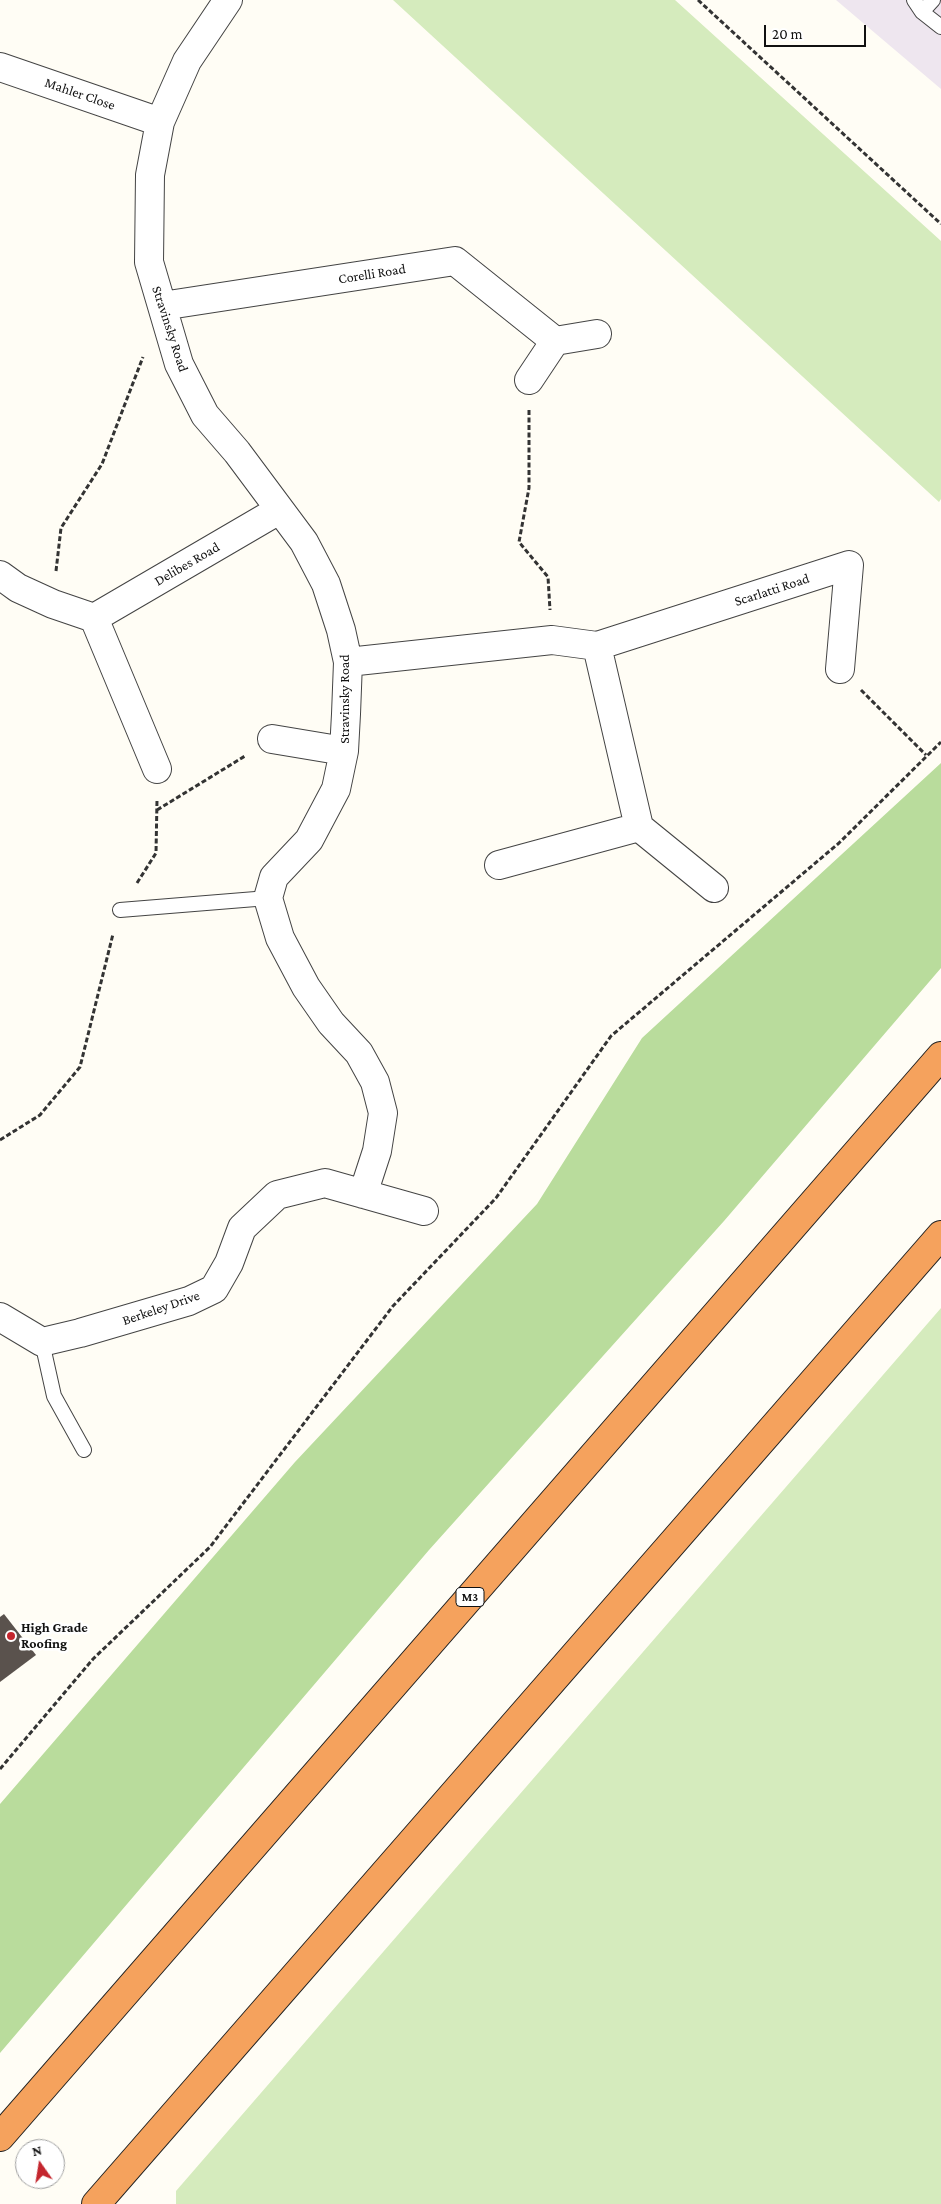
<!DOCTYPE html>
<html>
<head>
<meta charset="utf-8">
<style>
  body { margin:0 }
  #map { position:relative; width:941px; height:2204px; overflow:hidden; background:#fffdf5; font-family:"Crimson Pro",serif }
  canvas { display:block }
  .north { position:absolute; left:15px; top:2139px; width:50px; height:50px; box-sizing:border-box; background:#fff; border:1px solid #a0a0a0; border-radius:50%; rotate:347deg; font-size:14px; font-weight:700; line-height:20px; text-align:center; color:#111 }
  .north::after { content:''; display:block; margin:auto; width:18px; height:22px; background:#c4262e; clip-path:polygon(50% 0,100% 100%,50% 72%,0 100%) }
  .scale { position:absolute; left:764px; top:25px; width:102px; height:22px; box-sizing:border-box; border:2px solid #111; border-top:0; padding-left:6px; font-size:15px; line-height:18px; white-space:nowrap; color:#111; -webkit-text-stroke:4px #fff; paint-order:stroke }
</style>
</head>
<body>
<div id="map">
<canvas width="941" height="2204"></canvas>
<div class="north">N</div>
<div class="scale">20 m</div>
</div>
<script>
const g = document.querySelector('canvas').getContext('2d');
g.lineJoin = 'round';
function fill(path, color) { g.fillStyle = color; g.fill(path, 'evenodd'); }
const shape = rows => new Path2D(rows.map(r => 'M' + r).join(''));
function stroke(path, color, width, dash) { g.strokeStyle = color; g.lineWidth = width; g.lineCap = dash ? 'butt' : 'round'; g.setLineDash(dash || []); g.stroke(path); }
function label(font, color, halo, rows, align = 'center') {
  g.font = font + ' "Crimson Pro",serif'; g.lineWidth = 5; g.setLineDash([]); g.textBaseline = 'middle'; g.strokeStyle = halo; g.fillStyle = color; for (const [text, x, y, turn = 0] of rows) {
    g.save(); g.translate(x, y); g.rotate((+turn || 0) * Math.PI / 180); g.textAlign = isNaN(turn) ? turn : align; if (halo) g.strokeText(text, 0, 0); g.fillText(text, 0, 0); g.restore();
  }
}
const industrial = shape([
  [836,0,941,0,941,89]
]);
const green = shape([
  [393,0,675,0,941,241,941,499,939,502],
  [941,1308,941,2204,176,2204,176,2191]
]);
const forest = shape([
  [941,763,941,968,724,1221,429,1550,0,2053,0,1804,295,1462,537,1204,642,1038]
]);
const building = shape([
  [4,1614,36,1655,0,1682,0,1617]
]);
const path = shape([
  [698,0,941,224],
  [529,410,529,488,519,542,548,577,550,610],
  [56,571,61,528,102,464,143,357],
  [861,690,926,755],
  [157,810,245,756],
  [137,883,156,853,157,800],
  [0,1140,40,1115,80,1067,113,934],
  [0,1769,93,1659,210,1547,393,1306,496,1198,611,1036,839,843,941,742]
]);
const lane = shape([
  [914,0,922,12,941,27],
  [922,12,933,0],
  [120,910,268,898],
  [42,1342,54,1396,84,1450]
]);
const street = shape([
  [228,0,187,61,160,122,150,175,149,262,179,364,205,415,237,452,304,542,326,584,341,630,348,662,346,714,344,751,336,789,309,840,274,877,268,898,280,938,306,987,331,1023,359,1053,375,1082,383,1113,377,1151,363,1194],
  [0,67,160,122],
  [162,306,455,261,555,341,529,380],
  [555,341,597,334],
  [0,575,18,588,53,604,94,618,279,510],
  [94,618,157,769],
  [348,662,552,640,597,646,849,565,840,669],
  [272,739,344,751],
  [639,827,714,888],
  [499,865,639,827,597,646],
  [0,1317,42,1342,80,1333,189,1301,214,1289,229,1263,242,1228,277,1195,325,1183,424,1211]
]);
const highway = shape([
  [0,2137,941,1056],
  [96,2204,941,1235]
]);
const markers = [
  [11,1636,5,"#c4262e"]
];
const shields = [
  [470,1597,28]
];
const shieldNames = [
  ["M3",470,1597]
];
const streetNames = [
  ["Mahler Close",80,94,19],
  ["Corelli Road",372,274,-9],
  ["Stravinsky Road",170,329,72],
  ["Delibes Road",187,564,-30],
  ["Scarlatti Road",772,590,-18],
  ["Stravinsky Road",345,699,-90],
  ["Berkeley Drive",161,1308,-19]
];
const poiNames = [
  ["High Grade",21,1628],
  ["Roofing",21,1644]
];
fill(industrial, '#eee6ef');
fill(green, '#d5ebbd');
fill(forest, '#b9dc9c');
fill(building, '#5a524d');
stroke(lane, '#444', 16);
stroke(street, '#444', 30);
stroke(highway, '#222', 30);
stroke(path, '#333', 3, [5, 2.5]);
stroke(lane, '#fff', 14);
stroke(street, '#fff', 28);
stroke(highway, '#f5a25d', 28);
for (const [x, y, r, color] of markers) { const dot = new Path2D(); dot.arc(x, y, r, 0, 2 * Math.PI); g.fillStyle = color; g.fill(dot); stroke(dot, '#fff', 2); }
for (const [x, y, w] of shields) { const box = new Path2D(); box.roundRect(x - w / 2, y - 9.5, w, 19, 4); g.fillStyle = '#fff'; g.fill(box); stroke(box, '#111', 1); }
label('bold 12px', '#111', null, shieldNames);
label('14px', '#111', '#fff', streetNames);
label('bold 14px', '#111', '#fff', poiNames, 'left');
</script>
</body>
</html>
